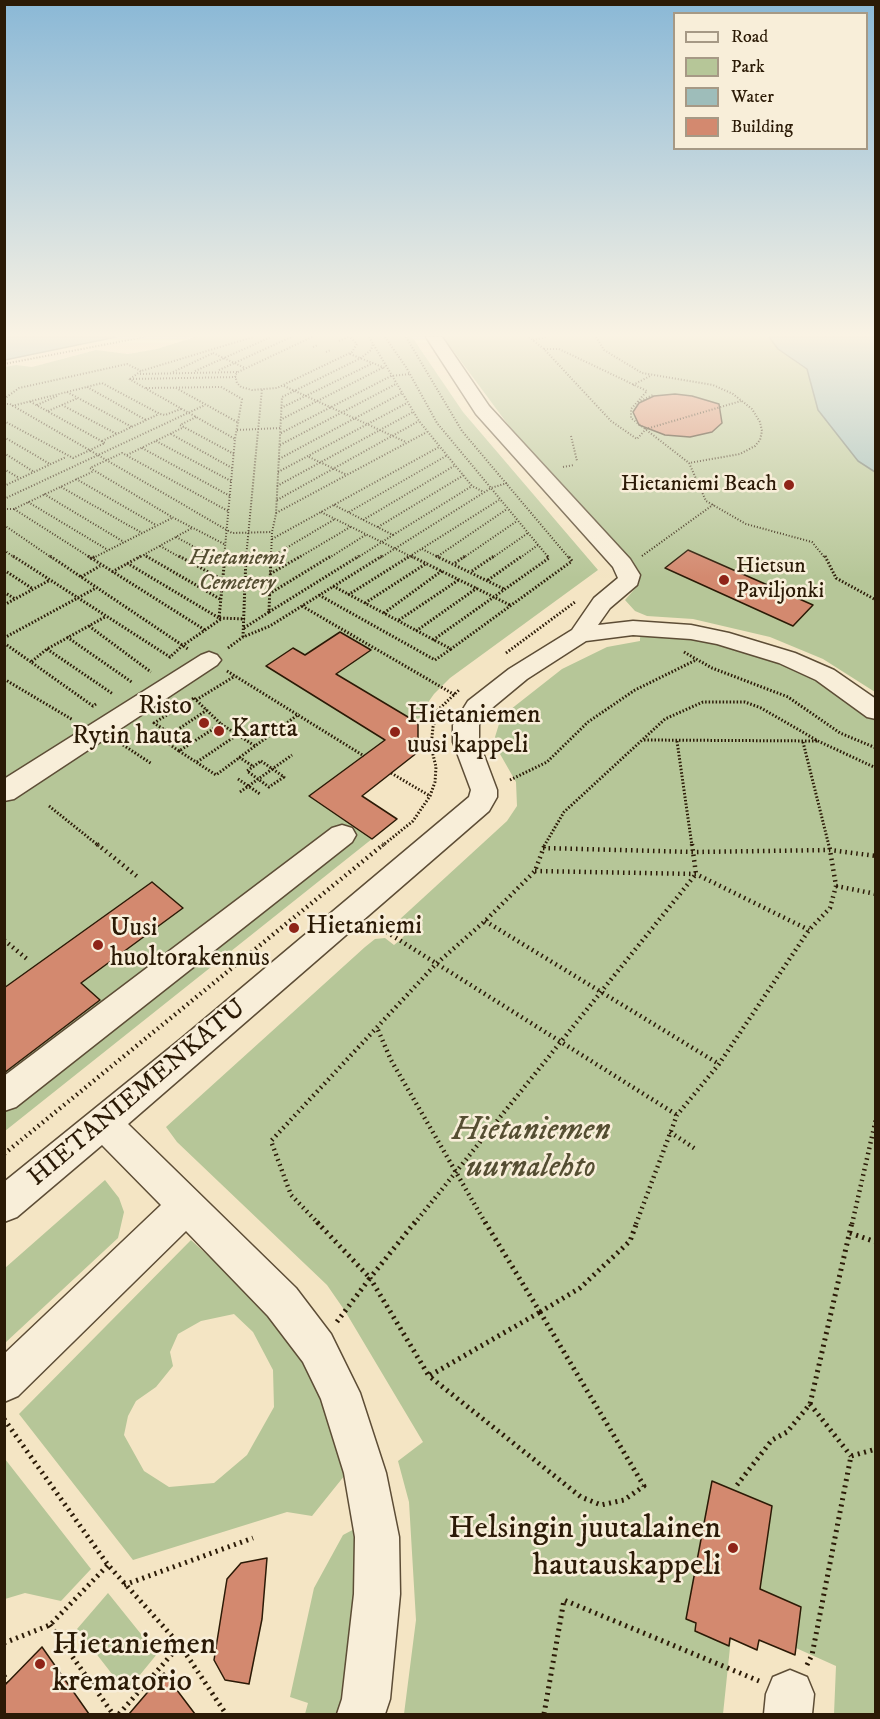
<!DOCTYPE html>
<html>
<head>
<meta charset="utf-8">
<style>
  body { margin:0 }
  #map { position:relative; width:880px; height:1719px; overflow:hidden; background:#f4e5c4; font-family:"IM FELL DW Pica",serif }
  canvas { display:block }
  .frame { position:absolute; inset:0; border:6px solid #2b1a06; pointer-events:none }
  .legend { position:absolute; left:673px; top:12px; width:195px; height:138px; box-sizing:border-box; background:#f8eed9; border:2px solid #a69985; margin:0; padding:8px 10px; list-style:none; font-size:18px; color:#2b1a06 }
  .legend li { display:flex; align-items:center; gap:12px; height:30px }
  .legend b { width:30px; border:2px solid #a69985 }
</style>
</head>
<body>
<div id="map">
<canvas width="880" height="1719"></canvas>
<div class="frame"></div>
<ul class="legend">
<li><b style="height:8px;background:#f8eed9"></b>Road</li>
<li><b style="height:16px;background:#b6c698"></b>Park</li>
<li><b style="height:16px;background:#9ebdba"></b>Water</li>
<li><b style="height:16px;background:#d3896f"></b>Building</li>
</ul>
</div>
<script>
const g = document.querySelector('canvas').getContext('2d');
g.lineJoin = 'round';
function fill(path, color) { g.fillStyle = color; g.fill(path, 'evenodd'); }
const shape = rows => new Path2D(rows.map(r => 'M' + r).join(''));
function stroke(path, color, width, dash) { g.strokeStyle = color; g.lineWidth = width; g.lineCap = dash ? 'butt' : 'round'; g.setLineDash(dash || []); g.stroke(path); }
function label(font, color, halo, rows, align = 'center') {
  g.font = font + ' "IM FELL DW Pica",serif'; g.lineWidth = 5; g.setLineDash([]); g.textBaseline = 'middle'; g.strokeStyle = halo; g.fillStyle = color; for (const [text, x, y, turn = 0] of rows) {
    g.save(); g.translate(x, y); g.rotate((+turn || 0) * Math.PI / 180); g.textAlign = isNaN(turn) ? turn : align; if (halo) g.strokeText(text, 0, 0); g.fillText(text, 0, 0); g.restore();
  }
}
const green = shape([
  [195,337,412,337,463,412,598,570,450,678,434,694,422,711,418,723,418,752,362,796,397,819,5,1131,5,367,16,365,32,367,96,350,128,354,157,349],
  [443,337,769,337,778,349,807,369,818,410,858,461,875,472,875,692,823,659,770,637,693,619,647,616,635,611,625,600,639,584,640,577,638,569,543,467,512,430],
  [640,635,676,637,711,643,789,665,821,680,875,719,875,1714,834,1714,836,1666,796,1648,795,1655,759,1640,757,1650,731,1638,723,1714,404,1714,416,1620,409,1502,398,1461,423,1442,345,1311,327,1285,177,1142,166,1127,365,947,375,939,385,938,394,945,399,941,406,934,397,926,399,920,507,821,517,806,516,782,500,754,495,737,499,724,506,713,562,669,607,647,640,641],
  [105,1180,119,1198,124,1212,118,1238,5,1343,5,1268],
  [191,1240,254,1298,302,1359,327,1400,349,1470,312,1516,287,1512,133,1560,19,1414],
  [234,1314,253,1332,273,1370,274,1407,247,1455,214,1483,169,1487,144,1471,124,1435,128,1416,136,1401,156,1387,173,1366,170,1352,178,1334,201,1321],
  [5,1459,91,1569,61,1601,25,1593,5,1599],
  [360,1526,351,1695,345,1714,305,1714,308,1703,290,1697,314,1588,343,1535],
  [108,1593,157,1654,126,1692,77,1629]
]);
const water = shape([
  [5,337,116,337,5,360,5,337],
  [769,337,875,337,875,472,858,461,818,410,807,369,778,349,769,337]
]);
const building = shape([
  [675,394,692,396,719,404,722,423,712,432,690,437,665,435,639,425,633,412,639,403,654,396,675,394],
  [688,550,813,605,793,626,665,568,688,550],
  [340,632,371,650,336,674,418,723,418,752,362,796,397,819,372,839,309,796,385,740,266,666,293,648,305,655,340,632],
  [152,882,183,908,81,983,100,1000,4,1073,4,988,152,882],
  [712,1481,772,1506,760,1589,801,1607,795,1655,759,1640,757,1650,730,1638,729,1646,695,1631,696,1623,686,1619,712,1481],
  [267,1558,262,1619,249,1684,225,1680,214,1660,227,1579,241,1563,267,1558],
  [42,1647,89,1714,4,1714,4,1686,42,1647],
  [164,1673,195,1714,129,1714,164,1673]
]);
const pathFar3 = shape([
  [312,337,238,372,235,375,237,383,241,387,252,390,277,388,352,352,357,344,350,337],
  [369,337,419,421,472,486,484,492],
  [385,337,406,367,437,423,549,558],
  [406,337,462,431,569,558],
  [529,337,544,349,611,421,637,439,646,429,741,401],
  [596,337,604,350,642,373,713,385,733,394,752,409,760,422,762,431,760,440,755,446,740,454,689,463],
  [533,340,546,337],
  [339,341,348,337],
  [313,347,318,345],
  [544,349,559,349,647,391,631,409,631,418,689,463,706,501,746,524,812,542,825,558],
  [326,352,331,350],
  [213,353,245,368],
  [350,354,385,368],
  [4,364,144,337],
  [219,370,291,337],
  [195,371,271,337],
  [173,372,213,353],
  [140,374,238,372],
  [129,379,235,439,224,558],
  [130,379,141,371,253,337],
  [130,379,237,377],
  [633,385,650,376],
  [284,386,406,442],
  [87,387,146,420],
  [146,388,221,387,230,392,242,399,235,439],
  [176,388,239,423],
  [67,392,132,427],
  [4,399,19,388,127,364,141,371],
  [638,402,653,395],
  [4,404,10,404,232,533,272,532],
  [37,405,57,396],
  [62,405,117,434],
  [12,406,102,383,160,414,165,415,181,409],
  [281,408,373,363],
  [48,411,78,398],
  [196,417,180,425,234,454],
  [280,420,384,367],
  [4,421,73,458,105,443,29,401],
  [237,430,280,428],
  [281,433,391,376,410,374],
  [171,434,232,468],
  [571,436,577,461],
  [4,437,50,464],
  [102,441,159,414],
  [156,441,231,481],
  [280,445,396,384],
  [142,448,230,496],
  [4,453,34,472],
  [127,455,184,427],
  [309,457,347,475],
  [279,459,402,393],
  [563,467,574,465],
  [4,469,19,478],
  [278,472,407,403],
  [76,479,156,525],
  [4,486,66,457],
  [277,486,413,412],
  [61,487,142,533],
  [44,494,124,542],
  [4,499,205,405],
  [277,500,419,421],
  [28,502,108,550],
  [334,505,393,535,357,558],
  [4,509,14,509],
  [321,512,414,558],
  [349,512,446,456],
  [276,513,427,432],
  [363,520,454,466],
  [4,525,52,558],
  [378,527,464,475],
  [393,535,472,486],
  [176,537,215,558],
  [272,539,439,447],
  [224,544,172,517,90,468,122,453,228,511],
  [160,546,181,558],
  [422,549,440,558],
  [4,550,15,558],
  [144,555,148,558],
  [438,556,507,509],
  [642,556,714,504],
  [271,557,335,519],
  [91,558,14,509,94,471],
  [93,558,172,518],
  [138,558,192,528],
  [246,558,262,389],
  [271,558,272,532,276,514,282,397,361,358,371,350,373,344],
  [298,558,352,526],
  [329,558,367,534],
  [380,558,491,488,507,483],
  [407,558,499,500],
  [463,558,517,521],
  [492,558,528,533],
  [520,558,538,545]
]);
const pathFar2 = shape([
  [13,556,170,657],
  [50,556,188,649],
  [88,556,205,630],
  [146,556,220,599],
  [179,556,221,579],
  [212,556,223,562],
  [225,556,219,618,245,619],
  [411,556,510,605],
  [436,556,504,589],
  [825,556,836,578,876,600],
  [90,559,96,556],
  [127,563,219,618],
  [455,563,465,556],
  [4,570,33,589],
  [472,571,494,556],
  [112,572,141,556],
  [270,574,301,556],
  [81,577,100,566],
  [488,580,522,556],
  [333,586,451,649,572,561,568,556],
  [4,592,15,599],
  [269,594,331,556],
  [319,595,435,660,451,649],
  [348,595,410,556],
  [365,603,427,563],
  [4,605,50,580],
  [302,606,455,695],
  [269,612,359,556],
  [384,613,443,570],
  [399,620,460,579],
  [89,626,151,672],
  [244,628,269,612,271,556],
  [416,631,477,588],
  [67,637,133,683],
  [243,637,246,556],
  [4,638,96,588],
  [433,640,549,558,547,556],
  [4,643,31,662],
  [228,648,243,637,270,626,382,556],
  [47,649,113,694],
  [684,652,712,668,788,697,840,733,876,748],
  [506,653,575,602],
  [169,658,182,646,221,619],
  [227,671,364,756],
  [4,679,73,720],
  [194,698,221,724,179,751,163,740,171,734,154,723,194,698],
  [196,700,235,676],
  [96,704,93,706,31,662,47,649,105,617],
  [221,724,255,746,299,714],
  [171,734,207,710],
  [644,740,818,741],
  [677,741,692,846],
  [803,742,829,846],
  [120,743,152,764],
  [179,751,216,775,255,746],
  [239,757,254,767],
  [261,761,284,777,269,787,247,771,261,761],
  [197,762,237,735],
  [391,773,430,796],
  [238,779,260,794],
  [510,780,547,762,588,722,635,690,696,660],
  [240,792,292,755],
  [49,806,99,846],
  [382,846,413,821,430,796,435,782,436,767,431,746,433,727,438,710,460,689],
  [544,846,564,812,665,719,703,702,745,702,761,708,818,741,876,768]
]);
const pathFar1 = shape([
  [97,844,139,878],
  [543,848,694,852,830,850,876,856],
  [535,871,696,874,809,930],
  [836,886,876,894],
  [485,921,719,1064],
  [377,926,677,1115],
  [4,940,27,959],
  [378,1030,391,1060,486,1224],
  [670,1132,697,1150],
  [4,1154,384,844],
  [319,1224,291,1195,271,1141,436,964,485,921,535,871,545,844],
  [414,1224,696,874,692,844],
  [636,1224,677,1115,719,1064,809,930,830,908,836,886,829,844],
  [852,1224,876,1119]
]);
const path = shape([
  [317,1222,370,1278,336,1323],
  [415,1222,370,1278,429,1376],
  [485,1222,540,1312],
  [850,1233,876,1242],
  [540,1312,644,1486,624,1500,601,1505,581,1497,429,1376,540,1312],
  [540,1312,580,1288,630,1241,637,1222],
  [810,1404,851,1456],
  [4,1419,108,1565,180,1645,226,1714],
  [737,1485,772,1440,787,1432,810,1404,852,1222],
  [124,1585,253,1538],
  [50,1625,113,1714],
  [4,1643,50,1625,108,1565],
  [807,1665,812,1655,851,1456,876,1449],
  [4,1676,8,1682],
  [119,1714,180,1645],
  [544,1714,564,1600,759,1681]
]);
const minor = shape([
  [426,337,442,337,489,406,630,559,640,575,637,585,610,608,598,625,633,621,691,625,729,633,795,653,834,670,876,699,876,719,867,717,816,680,779,663,717,644,691,639,633,635,586,641,527,679,486,713,479,725,479,742,497,790,497,797,489,811,128,1124,296,1288,331,1334,360,1393,386,1473,399,1537,400,1594,390,1699,385,1714,337,1714,342,1699,354,1594,355,1537,344,1473,321,1399,303,1362,268,1316,186,1231,18,1396,4,1402,4,1354,161,1205,102,1145,17,1217,4,1222,4,1182,182,1038,469,797,471,790,453,742,453,725,468,701,509,669,572,630,594,598,618,578,613,567,476,414,426,337],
  [209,652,217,655,221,660,217,665,14,799,4,801,4,779,201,655,209,652],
  [342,825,352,828,356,835,352,842,16,1107,4,1111,4,1076,332,828,342,825],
  [790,1670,807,1677,814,1694,812,1714,764,1714,766,1694,773,1677,790,1670]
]);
const markers = [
  [789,485,6,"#8f2418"],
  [724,580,6,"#8f2418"],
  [204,723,6,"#8f2418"],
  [219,731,6,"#8f2418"],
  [395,732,6,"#8f2418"],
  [294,928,6,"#8f2418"],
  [98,945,6,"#8f2418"],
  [733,1548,6,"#8f2418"],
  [40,1664,6,"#8f2418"]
];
const farPoinames = [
  ["Hietaniemi Beach",777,485],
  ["Hietsun",736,567,"left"],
  ["Paviljonki",736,592,"left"]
];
const farParknames = [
  ["Hietaniemi",237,559],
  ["Cemetery",237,584]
];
const poiNames = [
  ["Risto",192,708,"right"],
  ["Rytin hauta",192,738,"right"],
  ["Hietaniemen",407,717],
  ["uusi kappeli",407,747],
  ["Kartta",231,731],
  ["Hietaniemi",306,928],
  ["Uusi",110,930],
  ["huoltorakennus",110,960]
];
const streetNames = [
  ["HIETANIEMENKATU",138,1094,-40]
];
const nearParknames = [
  ["Hietaniemen",531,1132],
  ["uurnalehto",531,1169]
];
const nearPoinames = [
  ["Helsingin juutalainen",721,1530],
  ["hautauskappeli",721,1567],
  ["Hietaniemen",52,1646,"left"],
  ["krematorio",52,1683,"left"]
];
fill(green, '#b6c698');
fill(water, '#9ebdba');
stroke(water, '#707c72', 1.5);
fill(building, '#d3896f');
stroke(building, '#2b1a06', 1.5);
stroke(minor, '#5d4d36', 3);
stroke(pathFar3, '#2b1a06', 2, [1, 2]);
stroke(pathFar2, '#2b1a06', 3, [1.5, 2]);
stroke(pathFar1, '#2b1a06', 4.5, [1.5, 4]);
stroke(path, '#2b1a06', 5, [2, 4.5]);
fill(minor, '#f8eed9');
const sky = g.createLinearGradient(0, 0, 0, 578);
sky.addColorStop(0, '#8ab8d6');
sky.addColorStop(0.58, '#faf3e4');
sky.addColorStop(1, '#faf3e400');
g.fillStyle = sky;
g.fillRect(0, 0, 880, 578);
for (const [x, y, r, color] of markers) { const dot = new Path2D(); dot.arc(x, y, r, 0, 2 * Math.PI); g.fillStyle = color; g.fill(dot); stroke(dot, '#f8eed9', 2); }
label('22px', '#2b1a06', '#f8eed9', farPoinames, 'right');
label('italic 22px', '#554e32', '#f8eed9', farParknames);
label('26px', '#2b1a06', '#f8eed9', poiNames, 'left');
label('26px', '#2b1a06', '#f8eed9', streetNames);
label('italic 32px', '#554e32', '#f8eed9', nearParknames);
label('32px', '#2b1a06', '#f8eed9', nearPoinames, 'right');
</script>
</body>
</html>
